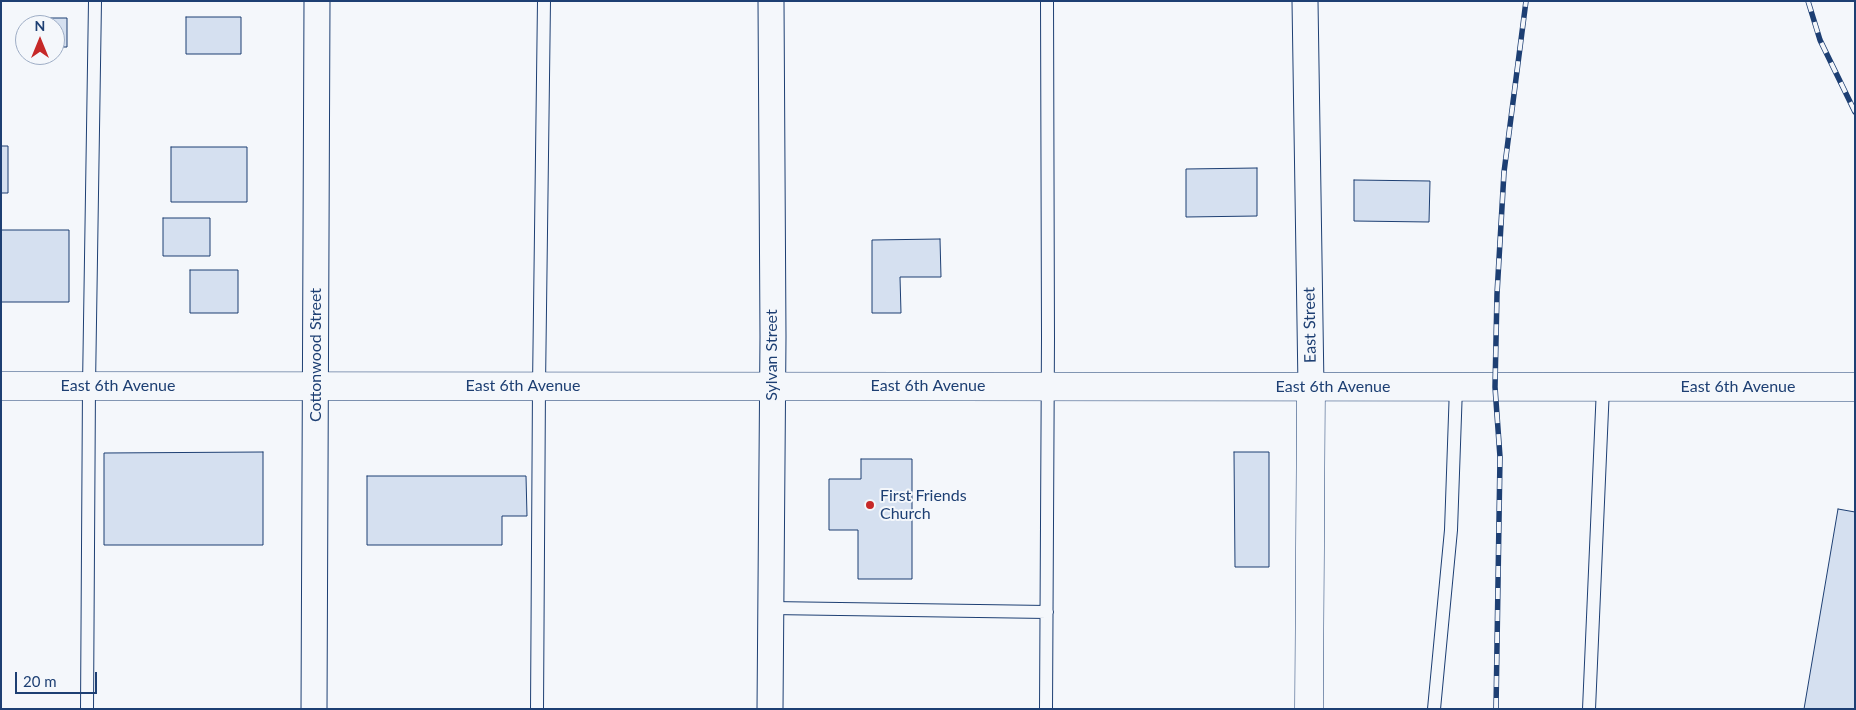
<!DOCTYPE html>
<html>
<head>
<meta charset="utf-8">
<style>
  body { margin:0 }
  #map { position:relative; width:1856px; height:710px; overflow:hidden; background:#f4f7fb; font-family:Lato,sans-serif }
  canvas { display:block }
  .frame { position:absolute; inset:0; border:2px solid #1d3f73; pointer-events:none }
  .north { position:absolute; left:15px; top:15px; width:50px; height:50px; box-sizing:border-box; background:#f4f7fb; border:1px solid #9eadc5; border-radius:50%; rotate:0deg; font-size:14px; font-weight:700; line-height:20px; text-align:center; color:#1d3f73 }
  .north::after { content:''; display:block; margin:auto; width:18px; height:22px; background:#c62828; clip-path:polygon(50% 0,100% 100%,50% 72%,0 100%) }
  .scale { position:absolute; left:15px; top:672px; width:82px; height:22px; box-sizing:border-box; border:2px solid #1d3f73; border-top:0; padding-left:6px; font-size:15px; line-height:18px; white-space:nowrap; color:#1d3f73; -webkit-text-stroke:4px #f4f7fb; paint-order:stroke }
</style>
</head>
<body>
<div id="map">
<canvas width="1856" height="710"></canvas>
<div class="frame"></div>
<div class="north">N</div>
<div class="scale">20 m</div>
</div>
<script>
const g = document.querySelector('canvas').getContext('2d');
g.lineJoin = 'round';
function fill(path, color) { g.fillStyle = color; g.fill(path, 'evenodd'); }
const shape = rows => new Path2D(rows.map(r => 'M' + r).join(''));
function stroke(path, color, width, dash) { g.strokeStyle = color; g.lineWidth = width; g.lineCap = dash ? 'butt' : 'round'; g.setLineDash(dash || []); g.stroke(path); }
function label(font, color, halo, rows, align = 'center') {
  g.font = font + ' Lato,sans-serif'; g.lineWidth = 4; g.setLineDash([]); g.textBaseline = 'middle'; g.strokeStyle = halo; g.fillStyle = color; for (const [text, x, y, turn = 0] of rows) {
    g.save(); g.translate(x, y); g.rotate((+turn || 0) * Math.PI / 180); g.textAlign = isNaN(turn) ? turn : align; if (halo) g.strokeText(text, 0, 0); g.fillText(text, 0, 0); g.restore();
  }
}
const building = shape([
  [186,17,241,17,241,54,186,54,186,17],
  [36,18,67,18,67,47,55,47,55,25,36,25,36,18],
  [1,146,8,146,8,193,1,193,1,146],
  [171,147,247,147,247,202,171,202,171,147],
  [1257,168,1257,216,1186,217,1186,169,1257,168],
  [1354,180,1430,181,1429,222,1354,221,1354,180],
  [163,218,210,218,210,256,163,256,163,218],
  [1,230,69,230,69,302,1,302,1,230],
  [940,239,941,277,900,277,901,313,872,313,872,240,940,239],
  [190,270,238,270,238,313,190,313,190,270],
  [263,452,263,545,104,545,104,453,263,452],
  [1234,452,1269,452,1269,567,1235,567,1234,452],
  [861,459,912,459,912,579,858,579,858,530,829,530,829,479,861,479,861,459],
  [367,476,526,476,527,516,502,516,502,545,367,545,367,476],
  [1838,509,1855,512,1855,709,1804,709,1838,509]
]);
const service = shape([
  [771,608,1047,612],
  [87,709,89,386,95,1],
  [537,709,539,386,544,1],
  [1046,709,1048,338,1047,1],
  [1434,709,1451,530,1456,387],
  [1589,709,1603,387]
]);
const minor = shape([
  [1305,1,1311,387],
  [314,709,317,1],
  [770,709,773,337,771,1]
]);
const tertiary = shape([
  [1309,709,1311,387]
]);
const primary = shape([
  [1,386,1855,387]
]);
const rail = shape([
  [1808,1,1820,40,1855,112],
  [1496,709,1500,457,1495,387,1497,294,1504,172,1526,1]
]);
const markers = [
  [870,505,5,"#c62828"]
];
const streetNames = [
  ["East Street",1310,325,-91],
  ["Cottonwood Street",316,355,-90],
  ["Sylvan Street",772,355,-90],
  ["East 6th Avenue",118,386],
  ["East 6th Avenue",523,386],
  ["East 6th Avenue",928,386],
  ["East 6th Avenue",1333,387],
  ["East 6th Avenue",1738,387]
];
const poiNames = [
  ["First Friends",880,496],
  ["Church",880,514]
];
fill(building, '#d5e0f0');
stroke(building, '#1d3f73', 1);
stroke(service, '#1d3f73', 14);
stroke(minor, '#1d3f73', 27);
stroke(tertiary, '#1d3f73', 29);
stroke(primary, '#1d3f73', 29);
stroke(service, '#f4f7fb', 12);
stroke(minor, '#f4f7fb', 25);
stroke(tertiary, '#f4f7fb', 28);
stroke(primary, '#f4f7fb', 28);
stroke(rail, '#1d3f73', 5.5);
stroke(rail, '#f4f7fb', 4, [11]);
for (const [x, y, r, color] of markers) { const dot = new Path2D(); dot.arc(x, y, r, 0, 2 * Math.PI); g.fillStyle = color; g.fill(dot); stroke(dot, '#f4f7fb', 2); }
label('16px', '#1d3f73', '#f4f7fb', streetNames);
label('16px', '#1d3f73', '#f4f7fb', poiNames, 'left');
</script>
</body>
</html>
